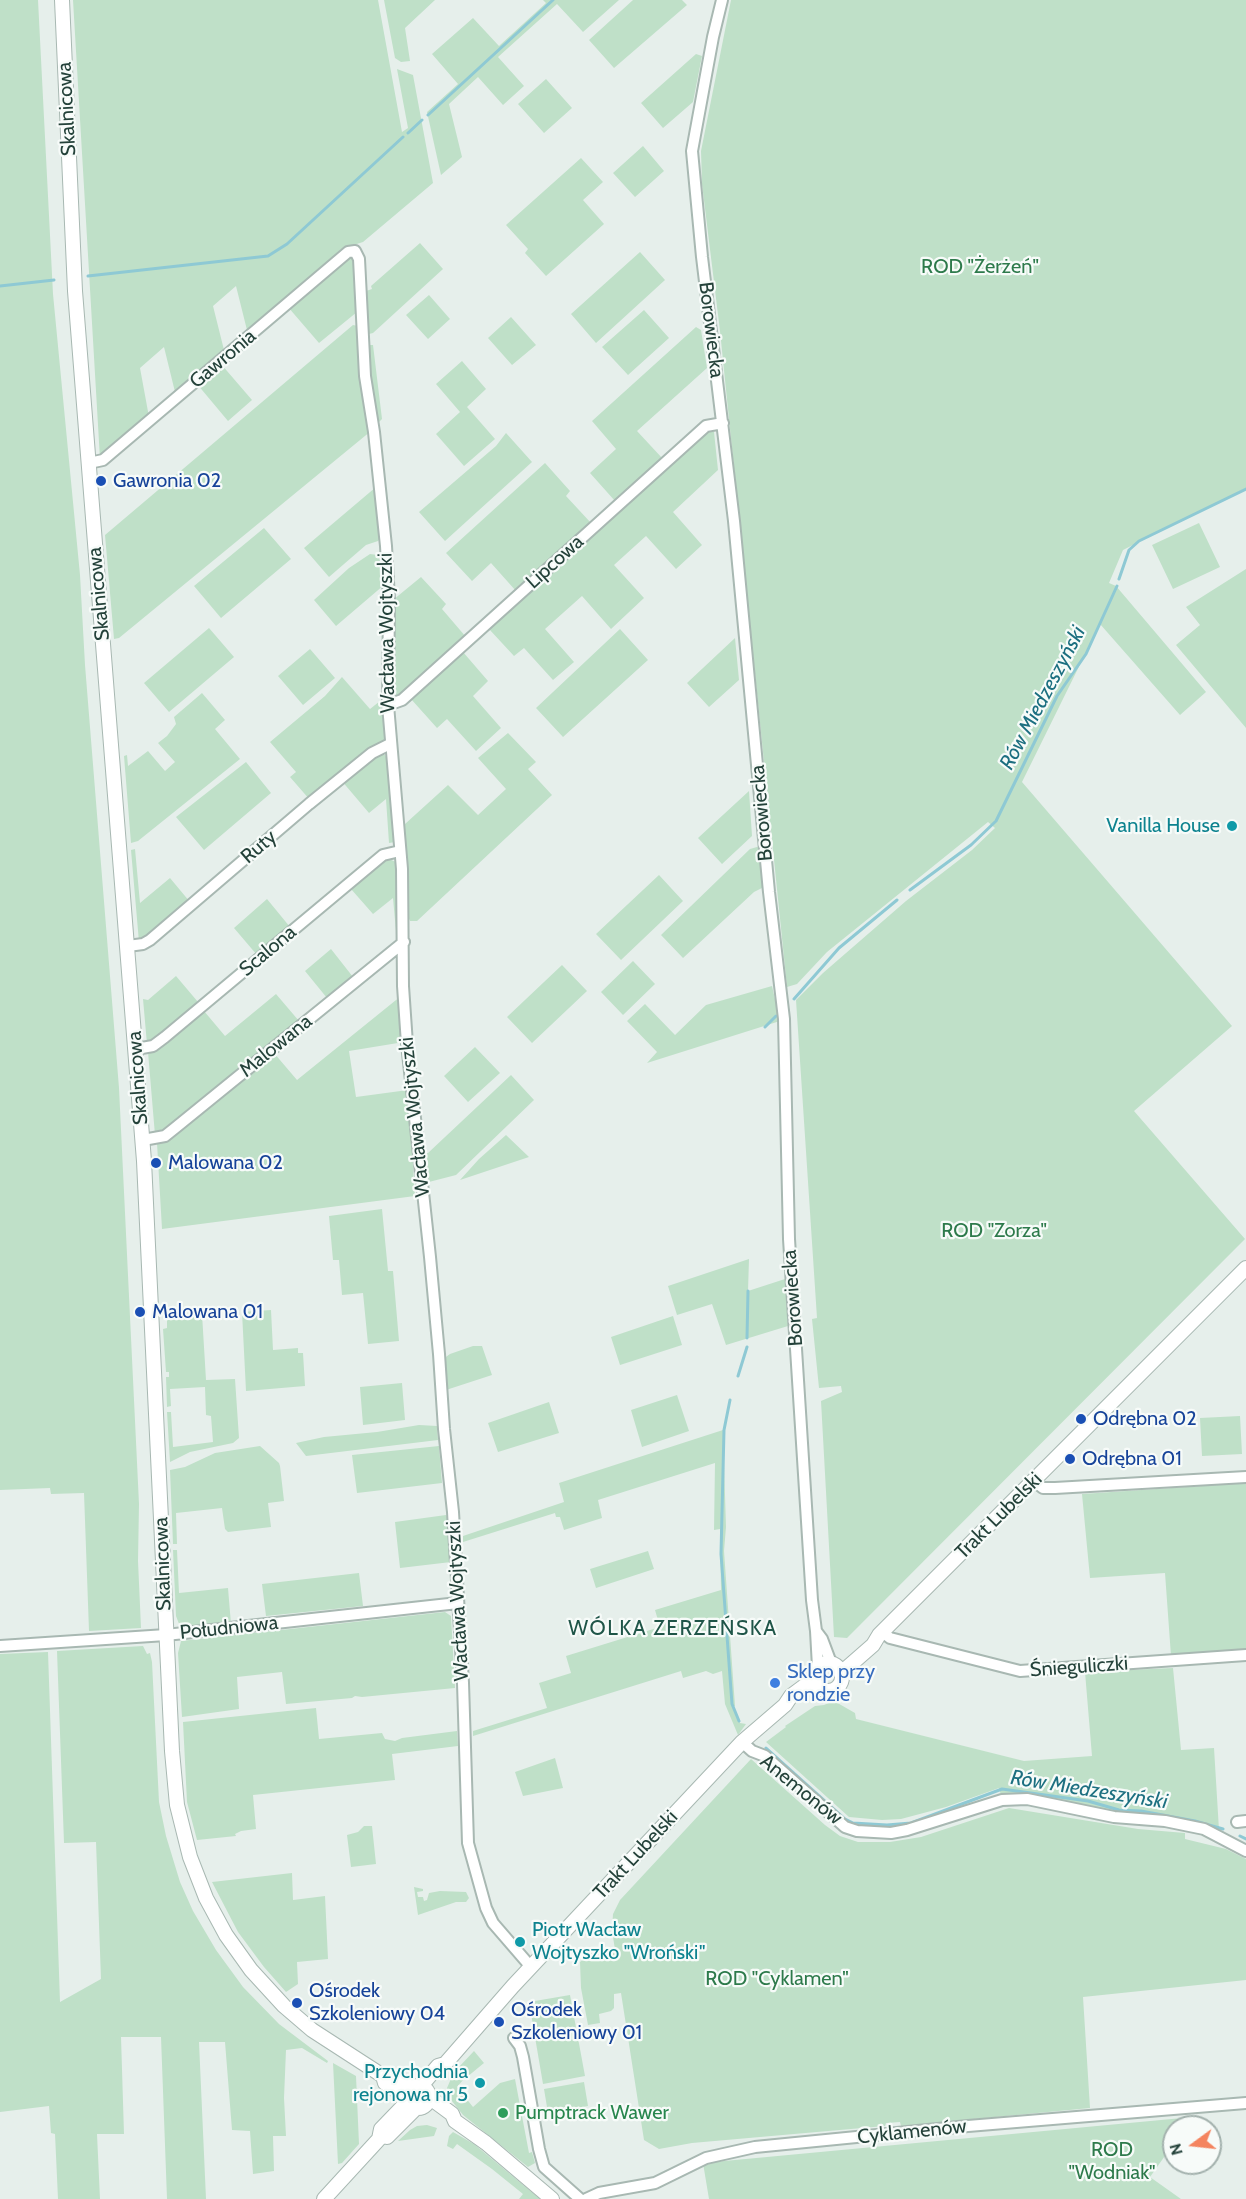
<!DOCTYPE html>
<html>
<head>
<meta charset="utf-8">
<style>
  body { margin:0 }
  #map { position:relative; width:1246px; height:2199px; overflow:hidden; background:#e6efeb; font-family:Cabin,sans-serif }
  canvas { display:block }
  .north { position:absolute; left:1162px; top:2115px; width:60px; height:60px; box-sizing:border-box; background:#f7fbf9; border:2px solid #a3b1ad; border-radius:50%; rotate:255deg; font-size:16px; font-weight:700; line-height:24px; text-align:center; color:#24423a }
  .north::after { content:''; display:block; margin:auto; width:21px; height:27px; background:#f4845f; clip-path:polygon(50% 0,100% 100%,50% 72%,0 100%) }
</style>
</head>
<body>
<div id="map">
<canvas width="1246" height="2199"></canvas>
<div class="north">N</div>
</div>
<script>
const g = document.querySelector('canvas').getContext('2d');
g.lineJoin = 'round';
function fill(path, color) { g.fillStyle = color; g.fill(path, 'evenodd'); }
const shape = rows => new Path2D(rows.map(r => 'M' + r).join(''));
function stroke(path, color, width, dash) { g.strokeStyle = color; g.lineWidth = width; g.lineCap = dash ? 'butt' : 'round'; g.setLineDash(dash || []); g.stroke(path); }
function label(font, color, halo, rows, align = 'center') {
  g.font = font + ' Cabin,sans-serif'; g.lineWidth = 4.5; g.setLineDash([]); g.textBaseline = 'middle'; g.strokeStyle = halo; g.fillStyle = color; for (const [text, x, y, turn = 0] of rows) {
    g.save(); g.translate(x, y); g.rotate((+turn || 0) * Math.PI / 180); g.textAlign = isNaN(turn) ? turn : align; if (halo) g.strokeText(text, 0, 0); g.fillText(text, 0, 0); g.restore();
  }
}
const green = shape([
  [0,0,38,0,53,294,80,575,85,665,119,1088,139,1504,138,1561,141,1628,89,1631,84,1493,51,1494,50,1488,0,1490],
  [73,0,378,0,402,132,408,128,397,69,413,75,433,183,363,242,341,249,318,274,248,334,236,286,213,306,225,354,176,396,164,347,140,368,149,417,100,459],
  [384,0,435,0,405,28,410,61,401,62,395,58],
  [543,0,619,0,583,32,557,4,498,57,524,86,503,105,478,77,449,104,462,157,441,175,427,112,458,84,432,54,473,18,499,46,546,3],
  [633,0,682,0,687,5,614,68,589,40],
  [731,0,1246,0,1246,488,1123,550,1109,583,1116,586,1206,692,1180,715,1100,624,1022,782,1232,1026,1134,1111,1245,1239,847,1638,834,1637,821,1401,842,1392,841,1386,819,1388,812,1319,817,1318,796,1000,823,973,906,901,972,850,995,828,988,822,827,952,797,984,787,987,720,331,702,184,701,151],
  [696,54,702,56,693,102,663,128,641,103],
  [546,79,572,108,544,133,518,104],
  [643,146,664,171,635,197,613,173],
  [581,158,603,182,583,200,604,224,546,276,525,253,528,249,506,225],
  [420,243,443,269,373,333,369,334,365,332,363,292,372,289,371,286],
  [640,252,665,280,596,343,571,314],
  [350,256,355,261,357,312,319,343,288,307],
  [429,295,450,319,428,339,406,315],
  [644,310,669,338,628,375,602,347],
  [511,317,536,345,512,365,488,338],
  [353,325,358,326,371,431,119,638,114,639,105,535],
  [696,327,701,330,707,368,637,431,663,459,615,501,590,473,616,449,592,421],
  [370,345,373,345,382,419,379,422,376,420,369,381,367,350],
  [462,361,486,389,467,407,495,439,464,466,436,434,460,412,436,384],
  [221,364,252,400,228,421,197,384],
  [707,431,714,432,718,470,673,512,702,545,676,569,646,536,614,565,644,598,611,629,582,596,545,629,574,662,553,680,524,648,514,656,489,629],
  [506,433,532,462,445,541,419,512,496,446],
  [545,463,570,491,566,496,591,523,516,591,491,563,472,581,446,553],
  [376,487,383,535,378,541,366,545,329,577,304,548],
  [1199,523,1220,567,1173,589,1152,545],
  [264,528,291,559,221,618,194,586],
  [370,554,378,555,384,562,384,585,336,626,314,600,349,568],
  [1246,569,1246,728,1176,645,1200,625,1186,607],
  [421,577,446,604,442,609,466,637,396,697,392,695,393,600],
  [209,628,234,657,169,712,144,683],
  [620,629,648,660,563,737,536,708],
  [735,638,739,680,709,707,687,683],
  [310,649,335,678,303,705,278,676],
  [463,652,488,681,473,696,501,728,476,751,447,719,437,728,411,699],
  [342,677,370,709,385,697,387,738,310,800,290,777,296,772,270,742,325,696],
  [202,693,225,720,215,729,240,759,138,841,131,843,124,756,127,755,128,766,148,751,165,771,175,762,158,743,167,736,176,724,174,717],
  [508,733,536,762,528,769,552,795,417,921,410,921,407,914,403,833,405,824,448,785,478,815,506,789,478,758],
  [379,754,385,755,389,761,395,842,389,843,386,799,369,813,341,780],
  [246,762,271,793,204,850,176,817],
  [749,791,752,836,722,864,698,838],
  [757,847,761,848,765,879,762,888,754,892,683,958,661,935,750,849],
  [135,849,140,903,170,878,190,902,142,942,139,942,131,850],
  [387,858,398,863,401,936,397,942,393,898,373,914,351,889],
  [659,875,683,901,621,960,596,934],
  [267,899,290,927,257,955,234,928],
  [331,949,353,977,327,998,305,971],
  [633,961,655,984,623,1015,601,992],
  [562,965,587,991,532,1043,507,1017],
  [176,976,198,1002,163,1035,147,1044,143,999,148,1000],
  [772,986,780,1021,647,1063,657,1052,627,1021,645,1004,675,1035,706,1005],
  [276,994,299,1021,173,1126,155,1135,148,1052,155,1051,204,1011,225,1036],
  [401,996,404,1042,349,1051,356,1097,408,1090,415,1196,162,1229,157,1143,165,1142,274,1053,297,1080],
  [475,1047,500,1073,468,1102,444,1076],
  [511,1075,534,1100,456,1175,425,1183,421,1156,428,1153],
  [506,1135,529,1157,460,1180,479,1159],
  [382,1209,388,1271,393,1271,399,1341,368,1344,363,1293,342,1295,339,1260,333,1260,329,1216],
  [749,1259,748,1291,785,1279,788,1326,726,1345,712,1304,677,1315,668,1286],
  [271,1310,273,1350,298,1348,298,1353,303,1353,305,1386,246,1391,242,1312],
  [202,1314,206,1380,235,1379,239,1438,233,1443,190,1452,170,1462,167,1412,171,1412,173,1447,213,1442,211,1416,206,1415,205,1387,170,1389,171,1406,167,1407,166,1377,169,1377,169,1372,166,1372,163,1329,167,1328,167,1316],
  [673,1316,682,1345,620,1365,611,1337],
  [473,1346,482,1346,492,1375,446,1390,443,1359,450,1354],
  [402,1383,405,1420,363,1425,360,1387],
  [677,1395,689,1431,642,1447,631,1410],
  [549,1402,559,1433,498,1452,488,1423],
  [1240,1416,1242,1454,1202,1456,1200,1418],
  [419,1425,437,1426,438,1440,306,1456,296,1443,324,1437,377,1432],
  [723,1430,726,1527,724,1551,735,1706,733,1707,740,1723,746,1724,738,1735,725,1704,722,1671,713,1674,706,1671,683,1678,681,1671,473,1736,473,1731,547,1708,539,1683,571,1673,566,1656,660,1627,655,1610,721,1590,720,1529,714,1530,715,1463,598,1500,602,1518,564,1530,560,1517,556,1517,555,1513,463,1542,463,1536,564,1502,559,1483],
  [260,1446,279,1463,280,1466,284,1501,268,1503,271,1527,228,1532,225,1529,222,1508,176,1513,177,1544,173,1544,170,1470,185,1467,215,1453],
  [439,1446,442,1483,357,1493,352,1455],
  [1246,1483,1246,1651,1205,1654,1201,1652,1197,1654,1171,1656,1165,1573,1090,1578,1082,1494],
  [446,1515,448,1517,451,1562,400,1568,395,1522],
  [173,1550,177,1550,179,1593,228,1588,231,1624,181,1629,176,1616],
  [648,1551,654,1569,596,1588,590,1569],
  [359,1573,363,1606,266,1616,262,1584],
  [445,1612,451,1616,455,1688,362,1697,355,1696,352,1698,286,1704,282,1672,237,1677,239,1709,182,1717,178,1653,181,1641],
  [143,1646,147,1654,150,1653,152,1662,159,1802,166,1836,180,1882,193,1911,216,1950,243,1987,279,2024,328,2061,327,2063,302,2048,286,2050,284,2098,286,2136,273,2136,274,2171,253,2174,250,2131,232,2130,225,2042,199,2042,206,2199,167,2199,161,2037,121,2037,124,2134,97,2134,100,2199,58,2199,55,2134,51,2133,49,2106,0,2112,0,1654,48,1652,60,2002,101,1979,96,1842,64,1843,57,1651],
  [1173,1668,1181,1750,1214,1748,1219,1830,1204,1824,1115,1814,1051,1798,1001,1795,999,1788,946,1807,901,1819,882,1820,849,1817,766,1742,786,1727,785,1726,815,1706,824,1705,834,1701,855,1713,856,1719,1024,1761,1092,1756,1085,1672],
  [316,1708,319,1739,382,1733,385,1739,395,1741,402,1738,457,1731,458,1746,392,1754,395,1780,253,1795,256,1829,241,1831,235,1834,236,1836,197,1840,187,1802,183,1722],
  [555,1758,563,1788,523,1796,515,1772],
  [751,1759,825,1825,840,1836,858,1842,890,1842,921,1837,1009,1808,1138,1829,1185,1833,1185,1839,1226,1849,1246,1859,1246,1980,1083,1997,1090,2108,901,2126,900,2122,886,2123,885,2126,692,2143,659,2149,644,2140,621,1993,614,1994,614,2008,611,2011,599,2014,600,2023,588,2025,581,1988,580,1962,592,1952,615,1950,612,1930,613,1914,620,1900],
  [364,1826,372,1826,376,1864,351,1867,347,1835,358,1832],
  [292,1873,293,1900,325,1896,328,1959,297,1962,298,1984,286,1992,264,1967,238,1932,212,1882],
  [414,1887,423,1889,423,1891,417,1892,418,1897,423,1897,424,1901,427,1900,429,1893,440,1891,466,1892,469,1898,466,1902,456,1902,418,1915],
  [570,1995,585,2076,543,2084,529,2002],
  [474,2051,484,2063,467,2077,459,2069,457,2072,463,2080,457,2087,473,2107,500,2083,515,2079,529,2153,532,2152,535,2163,528,2167,463,2115,448,2096,447,2088,450,2081,458,2068],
  [333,2063,356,2076,359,2144,342,2163,338,2164],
  [584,2082,588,2106,548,2113,544,2089],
  [1193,2117,1185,2127,1174,2127,1174,2143,1150,2177,1181,2199,709,2199,703,2163],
  [427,2125,437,2128,434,2136,398,2141,410,2130,417,2126],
  [453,2132,474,2144,540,2199,519,2199,523,2194,492,2169,457,2144,453,2149,447,2146,449,2136]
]);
const stream = shape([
  [428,115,553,0],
  [408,133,422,120],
  [88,276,268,256,287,244,403,137],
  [0,286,54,280],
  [1119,579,1129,550,1139,541,1246,489],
  [910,890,971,845,996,821,1057,696,1086,654,1117,586],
  [794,999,839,948,897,900],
  [765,1027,776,1016],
  [747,1338,748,1291],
  [738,1376,747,1347],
  [730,1400,724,1430,721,1554,732,1704,739,1721],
  [766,1748,845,1819,853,1823,887,1825,911,1823,1002,1789,1088,1801,1119,1810,1141,1811,1195,1821,1223,1829],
  [1240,1836,1246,1839]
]);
const minor = shape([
  [722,0,713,37,692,151,702,257,734,521,769,892,784,1019,789,1239,812,1600,816,1631,818,1667],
  [89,463,103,460,348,252,355,251,359,259,365,376,374,432,386,546,389,599,388,705,402,869,403,986,407,1044,430,1257,439,1354,444,1429,453,1512,463,1683,468,1843,486,1908,493,1923,531,1967],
  [388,705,402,700,706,426,723,423],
  [128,946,143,944,150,940,309,804,372,753,390,744],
  [136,1049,153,1046,165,1037,383,855,400,851],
  [143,1140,165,1136,175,1128,404,942],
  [1034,1481,1043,1488,1055,1488,1246,1477],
  [816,1631,822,1639,831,1663],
  [882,1632,890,1638,1020,1671,1246,1655],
  [0,1646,166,1635,458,1603],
  [742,1742,752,1751,765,1756,845,1827,857,1831,891,1833,907,1830,1002,1800,1027,1799,1114,1817,1165,1821,1204,1829,1246,1851],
  [1237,1822,1246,1821],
  [514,2038,520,2046,523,2057,539,2149,544,2167,580,2199],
  [586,2199,599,2193,655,2183,706,2158,755,2147,968,2126,1246,2103]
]);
const tertiary = shape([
  [62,0,75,291,144,1161,172,1751,177,1805,190,1857,206,1898,226,1935,251,1970,284,2006,312,2030,383,2076,385,2083,407,2098],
  '814 1677a14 14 0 1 1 28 0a14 14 0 1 1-28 0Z',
  [841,1673,873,1645,879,1635,1246,1268],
  [383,2076,390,2075,413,2087],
  [421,2086,438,2066,445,2064,513,1986,742,1742,785,1705,791,1696,814,1679],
  '407 2097a11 11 0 1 1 22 0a11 11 0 1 1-22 0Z',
  [429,2097,452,2114,455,2121,486,2143,552,2199],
  [387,2137,417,2107],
  [324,2199,379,2139,381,2129,408,2101]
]);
const markers = [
  [101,481,6,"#1a4fb4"],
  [1232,826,6,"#0f9aa8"],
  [156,1163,6,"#1a4fb4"],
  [140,1312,6,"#1a4fb4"],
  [1081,1419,6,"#1a4fb4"],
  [1070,1459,6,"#1a4fb4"],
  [775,1683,6,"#3f7fe0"],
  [520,1942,6,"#0f9aa8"],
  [297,2003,6,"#1a4fb4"],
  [499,2022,6,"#1a4fb4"],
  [480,2083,6,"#0f9aa8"],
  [503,2113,6,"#2e9e5b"]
];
const streetNames = [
  ["Skalnicowa",67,109,-93],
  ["Borowiecka",711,330,83],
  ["Gawronia",223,359,-40],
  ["Lipcowa",555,562,-42],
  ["Skalnicowa",99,594,-95],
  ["Wacława Wojtyszki",387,633,-91],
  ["Borowiecka",762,813,-95],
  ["Ruty",259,847,-41],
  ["Scalona",268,951,-40],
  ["Malowana",276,1046,-39],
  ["Skalnicowa",138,1078,-94],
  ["Wacława Wojtyszki",415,1117,-96],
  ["Borowiecka",793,1298,-94],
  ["Trakt Lubelski",999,1516,-45],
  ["Skalnicowa",163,1564,-92],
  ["Wacława Wojtyszki",458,1601,-93],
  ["Południowa",229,1628,-6],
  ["Śnieguliczki",1079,1667,-4],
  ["Anemonów",801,1790,39],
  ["Trakt Lubelski",636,1855,-47],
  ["Cyklamenów",912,2132,-6]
];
const parkNames = [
  ["ROD \"Żerżeń\"",980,267],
  ["ROD \"Zorza\"",994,1231],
  ["ROD \"Cyklamen\"",777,1979],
  ["ROD",1112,2150],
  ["\"Wodniak\"",1112,2173]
];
const transitNames = [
  ["Gawronia 02",113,481],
  ["Malowana 02",168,1163],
  ["Malowana 01",152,1312],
  ["Odrębna 02",1093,1419],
  ["Odrębna 01",1082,1459],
  ["Ośrodek",309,1991],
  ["Szkoleniowy 04",309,2014],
  ["Ośrodek",511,2010],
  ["Szkoleniowy 01",511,2033]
];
const cultureNames = [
  ["Vanilla House",1220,826],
  ["Piotr Wacław",532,1930,"left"],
  ["Wojtyszko \"Wroński\"",532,1953,"left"],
  ["Przychodnia",468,2072],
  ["rejonowa nr 5",468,2095]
];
const shopNames = [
  ["Sklep przy",787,1672],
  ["rondzie",787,1695]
];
const leisureNames = [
  ["Pumptrack Wawer",515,2113]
];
const waterNames = [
  ["Rów Miedzeszyński",1043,698,-62],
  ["Rów Miedzeszyński",1089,1790,9]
];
const neighbourhoodNames = [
  ["WÓLKA ZERZEŃSKA",673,1629]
];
fill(green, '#bfe0c8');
stroke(stream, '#8ec9d4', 3);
stroke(minor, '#a8b8b2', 14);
stroke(tertiary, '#a8b8b2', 16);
stroke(minor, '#fff', 10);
stroke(tertiary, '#fff', 14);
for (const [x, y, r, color] of markers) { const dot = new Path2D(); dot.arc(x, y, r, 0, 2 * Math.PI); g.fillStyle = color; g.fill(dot); stroke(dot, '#f7fbf9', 2); }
label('20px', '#24423a', '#f7fbf9', streetNames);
label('20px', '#2d7a4b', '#f7fbf9', parkNames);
label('20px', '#164399', '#f7fbf9', transitNames, 'left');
label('20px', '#0d838f', '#f7fbf9', cultureNames, 'right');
label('20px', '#366cbe', '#f7fbf9', shopNames, 'left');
label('20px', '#27864d', '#f7fbf9', leisureNames, 'left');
label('italic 21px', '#1c6f80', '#f7fbf9', waterNames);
g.letterSpacing = '1.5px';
label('21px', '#1f5548', '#f7fbf9', neighbourhoodNames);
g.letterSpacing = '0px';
</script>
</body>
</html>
